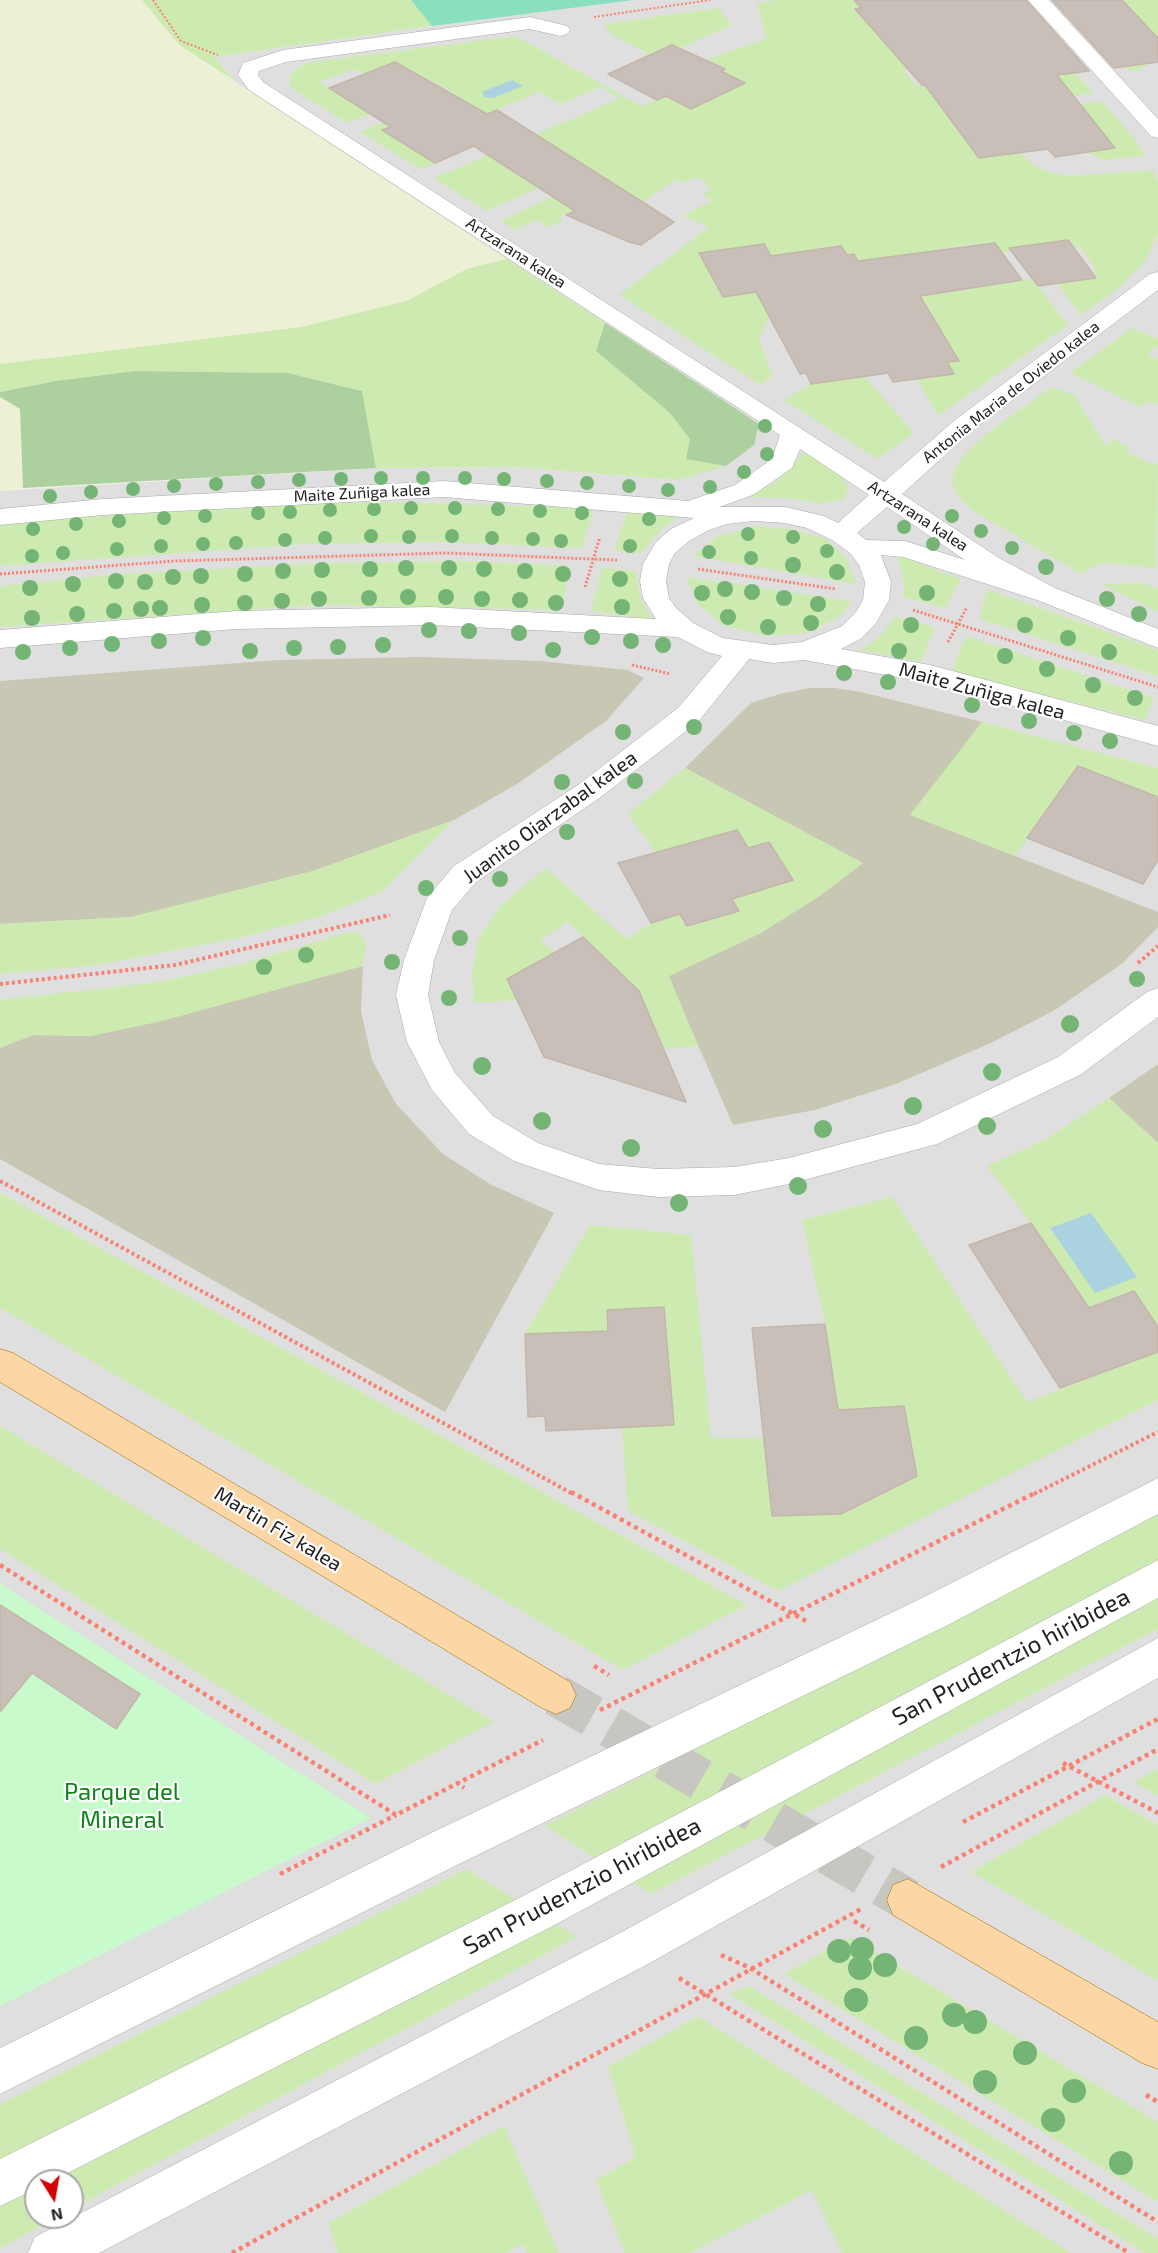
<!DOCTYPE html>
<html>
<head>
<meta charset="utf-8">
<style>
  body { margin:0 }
  #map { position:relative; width:1158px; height:2253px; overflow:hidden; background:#f2efe9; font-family:"Exo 2",sans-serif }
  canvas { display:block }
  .north { position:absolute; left:24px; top:2169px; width:60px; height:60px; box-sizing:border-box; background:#fff; border:2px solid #a7a7a7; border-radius:50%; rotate:169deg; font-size:16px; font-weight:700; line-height:24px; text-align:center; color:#222 }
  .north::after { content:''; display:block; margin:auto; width:21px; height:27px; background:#d40000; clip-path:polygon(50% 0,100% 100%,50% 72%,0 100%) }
</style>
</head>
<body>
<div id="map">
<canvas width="1158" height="2253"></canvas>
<div class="north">N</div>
</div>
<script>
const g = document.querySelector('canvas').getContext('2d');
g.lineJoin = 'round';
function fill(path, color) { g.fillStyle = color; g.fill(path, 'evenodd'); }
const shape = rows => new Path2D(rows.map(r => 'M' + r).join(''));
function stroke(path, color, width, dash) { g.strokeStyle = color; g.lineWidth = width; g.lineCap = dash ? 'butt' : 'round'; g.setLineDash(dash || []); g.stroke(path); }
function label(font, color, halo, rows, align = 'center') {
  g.font = font + ' "Exo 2",sans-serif'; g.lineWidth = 4.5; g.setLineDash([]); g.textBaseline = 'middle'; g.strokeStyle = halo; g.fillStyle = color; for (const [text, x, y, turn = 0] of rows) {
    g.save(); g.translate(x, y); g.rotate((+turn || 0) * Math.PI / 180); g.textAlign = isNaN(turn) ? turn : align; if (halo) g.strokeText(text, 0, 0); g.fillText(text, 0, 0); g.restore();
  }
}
const residential = shape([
  [411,0,1158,0,1158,2253,0,2253,0,491,376,468,513,467,678,480,235,81,213,57,431,26],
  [36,2181,72,2181,72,2217,36,2217]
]);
const construction = shape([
  [421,657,539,661,628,670,644,678,606,721,517,784,454,820,313,871,131,917,0,924,0,681,279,660],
  [809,688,835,688,861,692,982,722,911,815,1158,912,1158,927,1123,963,1055,1010,993,1042,896,1084,815,1110,733,1125,668,976,761,933,862,863,685,768,751,703,780,694],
  [363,966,361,1011,372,1060,396,1104,443,1154,490,1184,554,1213,445,1412,0,1159,0,1048,5,1045,33,1035,91,1036],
  [1158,1064,1158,1143,1109,1098]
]);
const farmland = shape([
  [0,0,142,0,179,45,507,259,467,269,406,301,301,327,0,364],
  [0,397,20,409,23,488,0,491]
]);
const grass = shape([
  [142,0,411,0,432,26,214,57,235,81,179,45],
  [777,0,868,0,856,2,861,8,856,9,1043,38,1093,93,1057,98,909,68,903,69,916,86,923,85,930,93,963,88,1051,109,1101,101,1135,139,1145,156,1103,160,1086,152,1111,149,1104,141,955,126,979,158,1020,153,1033,165,1048,172,1069,176,1153,170,1158,182,1158,233,1145,261,1119,288,1081,315,1057,284,1097,277,1092,270,1096,269,1080,247,1074,248,1068,240,1026,246,1027,249,1002,253,973,244,933,250,962,290,1032,279,1068,325,938,416,917,379,954,374,947,362,958,361,871,281,854,254,847,255,841,246,771,256,763,244,699,254,723,296,763,291,774,307,759,339,772,376,760,385,619,295,709,227,683,216,712,200,702,195,711,189,704,185,707,182,694,177,685,183,676,180,643,202,655,207,648,211,589,205,559,217,563,221,547,227,537,220,515,230,501,221,553,196,539,188,486,211,434,178,620,98,600,87,561,104,539,92,457,127,428,111,382,130,435,163,420,169,360,132,453,93,395,62,364,74,354,69,320,82,370,114,347,123,291,88,289,82,291,75,297,68,311,62,516,36,641,106,665,96,691,109,744,83,721,71,726,69,707,59,766,39,757,3],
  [1063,0,1158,0,1158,40,1126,45,1147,67,1129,71],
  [718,8,732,25,679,49,672,45,650,55,612,35,604,24],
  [507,259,605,323,596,351,670,413,690,439,686,459,726,466,678,480,513,467,376,468,362,391,288,373,135,371,55,381,0,392,0,364,301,327,406,301,467,269],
  [1132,328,1158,339,1158,346,1147,354,1158,360,1158,405,1149,401,1141,407,1070,373],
  [864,376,914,433,877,459,784,400,811,384],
  [1051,387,1074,395,1106,446,1113,439,1130,448,1126,452,1154,465,1158,462,1156,568,1101,563,1081,574,973,511,957,496,952,483,954,470,963,456,985,435],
  [805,451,841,474,848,488,844,499,822,504,788,498,744,497,777,482],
  [387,502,594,508,582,548,442,542,305,544,0,566,0,524,220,507],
  [627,512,681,516,663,528,641,553,614,550],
  [757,526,795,530,826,539,846,558,856,584,693,556,718,536],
  [897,555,961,579,945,608,903,597,904,585],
  [463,561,570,566,561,610,319,605,0,627,0,586,122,574,325,563],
  [602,568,636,571,640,597,652,619,591,611],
  [686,577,851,601,842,615,807,633,765,636,722,625,697,603],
  [1144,583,1158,589,1158,612,1101,584],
  [987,589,1158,650,1158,676,979,619],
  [896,617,935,627,921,662,860,650,877,639],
  [966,636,1154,698,1145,720,951,672],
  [982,722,1158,768,1158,797,1078,766,1015,856,910,815],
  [685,768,863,863,820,896,761,933,669,976,698,1046,664,1049,639,991,568,922,540,940,554,952,507,979,516,1000,474,1003,472,971,479,938,502,904,546,868,626,939,651,923,680,914,688,926,739,911,732,899,793,880,769,843,748,848,737,830,656,853,628,814],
  [454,820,382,892,321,916,243,937,98,965,0,974,0,924,131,917,313,871],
  [353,931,361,934,366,943,363,966,162,1021,91,1036,33,1035,0,1048,0,1000,158,982,241,964],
  [1109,1098,1158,1143,1158,1327,1089,1308,1031,1223,987,1166,1046,1139],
  [0,1193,747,1605,623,1670,0,1308],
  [892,1197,1027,1402,1158,1352,1158,1400,778,1591,628,1511,622,1427,674,1425,664,1308,607,1310,608,1331,525,1334,590,1225,691,1235,711,1438,763,1438,772,1516,841,1514,917,1476,904,1406,838,1410,825,1324,802,1220],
  [0,1426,494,1722,375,1784,0,1549],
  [1158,1513,1158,1629,651,1894,545,1826],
  [1158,1769,1158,1796,1133,1782],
  [1105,1795,1158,1825,1158,1981,971,1872],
  [466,1869,577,1937,72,2209,72,2181,36,2181,36,2217,58,2217,0,2248,0,2104],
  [850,1937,1158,2122,1158,2202,784,1974],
  [749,1986,1158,2239,1158,2253,1145,2253,730,1994],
  [698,2016,1071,2253,842,2253,812,2190,690,2253,625,2253,596,2180,636,2157,608,2067],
  [504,2126,559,2253,527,2253,523,2244,506,2253,338,2253,328,2223]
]);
const forest = shape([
  [605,323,759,424,754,445,726,466,686,459,690,439,670,413,596,351],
  [135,371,288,373,362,391,376,468,23,488,20,409,0,397,0,392,55,381]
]);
const park = shape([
  [0,1584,371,1818,0,2006]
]);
const pitch = shape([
  [411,0,633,0,432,26]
]);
const water = shape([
  [512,80,523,86,493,98,485,97,482,92],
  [1091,1213,1137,1277,1095,1293,1050,1228]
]);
const building = shape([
  [854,0,1026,0,1089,71,1057,75,1115,148,1055,157,1048,149,979,158,925,85,922,85,855,9,861,8,854,0],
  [1052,0,1122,0,1158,38,1158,62,1114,68,1052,0],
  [672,45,725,69,721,71,745,83,691,109,666,96,657,100,608,74,672,45],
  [395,62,487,114,497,110,674,222,641,245,629,242,566,215,575,211,474,146,435,163,382,130,391,127,329,88,395,62],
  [1068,240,1096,278,1038,286,1009,248,1068,240],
  [995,243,1022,280,920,296,959,361,947,362,954,374,893,382,888,373,811,384,806,373,800,374,756,292,723,297,699,253,764,244,771,256,841,246,847,255,854,254,858,261,995,243],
  [1078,766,1158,797,1158,860,1143,884,1027,838,1078,766],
  [737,830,748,848,769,842,793,880,732,899,739,911,687,926,680,914,651,923,618,863,737,830],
  [583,937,639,991,686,1102,544,1057,507,979,583,937],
  [1031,1223,1089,1308,1134,1291,1158,1327,1158,1352,1060,1388,969,1245,1031,1223],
  [664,1307,674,1425,546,1431,545,1416,528,1417,525,1334,608,1331,607,1310,664,1307],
  [825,1324,838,1410,904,1406,917,1476,841,1514,772,1516,752,1328,825,1324],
  [0,1605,140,1694,116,1729,32,1673,0,1712,0,1605]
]);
const primaryTunnel = shape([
  [556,1695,908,1900]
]);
const pathFar3 = shape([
  [153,0,181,41,218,55],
  [594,17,710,0]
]);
const pathFar2 = shape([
  [698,569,836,589],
  [0,574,175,561,446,553,617,560],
  [585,587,600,537],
  [913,610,1158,687],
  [948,642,967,607],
  [632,665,671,674]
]);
const pathFar1 = shape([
  [1138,963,1158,946],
  [0,984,175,965,390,915],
  [0,1181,573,1494],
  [1034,1494,1158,1432]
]);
const path = shape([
  [571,1492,808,1622],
  [0,1565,396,1815,458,1783,464,1788],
  [594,1666,609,1675],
  [600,1710,1037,1492],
  [1063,1763,1158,1813],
  [456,1784,543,1740],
  [963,1822,1158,1719],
  [941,1867,1158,1749],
  [280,1874,396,1815],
  [854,1921,869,1930],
  [721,1955,750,1968,1158,2222],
  [679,1978,1129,2253],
  [1146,2095,1158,2102],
  [232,2253,863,1908]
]);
const street = shape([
  [1028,0,1049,0,1158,119,1158,138,1151,136,1028,0],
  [530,17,567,26,570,30,567,34,560,36,530,29,286,62,259,71,258,75,263,82,884,482,955,420,1150,274,1158,272,1158,290,973,430,902,494,999,558,1055,588,1158,629,1158,648,1037,600,903,557,881,555,891,582,889,600,876,623,862,638,841,649,930,665,1158,726,1158,746,930,683,804,660,773,663,749,659,698,722,598,799,476,882,452,910,434,960,428,995,439,1042,455,1073,493,1116,538,1143,599,1164,658,1169,734,1167,789,1158,917,1124,1058,1057,1147,992,1158,988,1158,1017,1080,1075,937,1144,789,1184,734,1195,658,1197,599,1190,514,1161,469,1134,432,1090,407,1042,396,995,404,960,427,898,454,866,578,785,678,708,722,656,707,652,678,637,430,625,236,629,0,648,0,630,236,611,430,607,656,619,643,598,640,581,643,564,656,542,671,529,694,518,444,497,103,515,0,525,0,509,103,499,444,481,688,501,735,485,772,459,780,435,249,90,238,75,243,63,283,50,530,17],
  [800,449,869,495,838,523,824,516,785,507,719,507,753,495,792,468,800,449],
  [887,507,965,560,905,541,866,540,857,533,887,507],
  [754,521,785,523,807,528,832,540,851,554,859,565,865,582,863,600,856,612,842,626,802,642,773,645,723,638,693,623,676,608,669,598,666,581,669,564,675,553,689,541,709,530,727,524,754,521],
  [1158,1478,1158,1514,948,1625,459,1864,0,2094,0,2048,429,1834,920,1599,1158,1478],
  [1158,1560,1158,1598,549,1928,52,2181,36,2181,36,2189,0,2206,0,2159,519,1898,1158,1560],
  [1158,1638,1158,1678,648,1964,99,2253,28,2253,35,2237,618,1934,1158,1638]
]);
const primary = shape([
  [0,1349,13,1353,570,1682,576,1695,570,1708,556,1714,542,1708,0,1382,0,1349],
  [908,1879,1158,2022,1158,2069,1142,2063,893,1915,887,1900,893,1885,908,1879]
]);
const trees = [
  [765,426,7],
  [767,454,7],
  [744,472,7],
  [381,478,7],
  [423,478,7],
  [465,478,7],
  [341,479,7],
  [504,479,7],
  [299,480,7],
  [547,481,7],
  [258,482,7],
  [587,483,7],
  [216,484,7],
  [174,486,7],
  [629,486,7],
  [710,487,7],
  [133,489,7],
  [668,490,7],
  [91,492,7],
  [50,496,7],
  [411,508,7],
  [455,508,7],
  [374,509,7],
  [498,509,7],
  [330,510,7],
  [540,511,7],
  [290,512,7],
  [258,513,7],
  [582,513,7],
  [205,516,7],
  [952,516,7],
  [164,518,7],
  [649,519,7],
  [119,521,7],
  [76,524,7],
  [904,527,7],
  [33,529,7],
  [981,531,7],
  [748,534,7],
  [371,536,7],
  [452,536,7],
  [409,537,7],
  [793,537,7],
  [325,538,7],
  [492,538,7],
  [533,539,7],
  [285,540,7],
  [561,541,7],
  [236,543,7],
  [203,544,7],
  [933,544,7],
  [161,546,7],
  [630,546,7],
  [1012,548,7],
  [117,549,7],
  [827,551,7],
  [709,552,7],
  [63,553,7],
  [32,556,7],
  [751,558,7],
  [793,565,8],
  [1046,567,8],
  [406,568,8],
  [449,568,8],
  [370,569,8],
  [484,569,8],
  [322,570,8],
  [283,571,8],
  [525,571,8],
  [837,572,8],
  [245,574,8],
  [563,574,8],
  [201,576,8],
  [173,577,8],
  [620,579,8],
  [116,581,8],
  [145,582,8],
  [73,584,8],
  [30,588,8],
  [725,589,8],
  [752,592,8],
  [702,593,8],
  [927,593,8],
  [408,597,8],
  [446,597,8],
  [369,598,8],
  [784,598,8],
  [319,599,8],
  [482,599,8],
  [1107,599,8],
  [520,600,8],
  [282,601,8],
  [245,603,8],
  [556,603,8],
  [818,604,8],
  [202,605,8],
  [622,607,8],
  [160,608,8],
  [141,609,8],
  [114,611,8],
  [77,614,8],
  [1139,614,8],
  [728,617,8],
  [32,618,8],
  [811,623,8],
  [911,625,8],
  [1025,625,8],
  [768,627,8],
  [429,630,8],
  [469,631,8],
  [519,633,8],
  [592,637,8],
  [203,638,8],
  [1068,638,8],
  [159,641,8],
  [631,641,8],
  [112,644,8],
  [383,645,8],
  [663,645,8],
  [338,647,8],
  [70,648,8],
  [294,648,8],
  [553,650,8],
  [250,651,8],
  [899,651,8],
  [23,652,8],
  [1109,652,8],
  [1005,656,8],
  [1047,669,8],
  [844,673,8],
  [888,682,8],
  [1093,685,8],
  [1135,698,8],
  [972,705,8],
  [1029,721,8],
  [694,727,8],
  [623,732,8],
  [1074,733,8],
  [1110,741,8],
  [635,781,8],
  [562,782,8],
  [567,832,8],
  [500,879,8],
  [426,888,8],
  [460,938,8],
  [306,955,8],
  [392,962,8],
  [264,967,8],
  [1137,979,8],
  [449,998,8],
  [1070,1024,9],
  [482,1066,9],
  [992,1072,9],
  [913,1106,9],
  [542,1121,9],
  [987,1126,9],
  [823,1129,9],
  [631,1148,9],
  [798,1186,9],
  [679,1203,9],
  [862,1949,12],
  [839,1951,12],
  [885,1965,12],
  [860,1968,12],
  [856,2000,12],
  [954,2015,12],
  [975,2022,12],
  [916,2038,12],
  [1025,2053,12],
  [985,2082,12],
  [1074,2091,12],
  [1053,2120,12],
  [1121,2163,12]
];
const farStreetnames = [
  ["Artzarana kalea",516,253,33],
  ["Antonia Maria de Oviedo kalea",1011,392,-38],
  ["Maite Zuñiga kalea",362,493,-3],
  ["Artzarana kalea",918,516,33]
];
const streetNames = [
  ["Maite Zuñiga kalea",982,691,15],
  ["Juanito Oiarzabal kalea",550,817,-36],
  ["Martin Fiz kalea",278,1529,31]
];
const nearStreetnames = [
  ["San Prudentzio hiribidea",1011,1657,-28],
  ["San Prudentzio hiribidea",582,1886,-28]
];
const nearParknames = [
  ["Parque del",122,1792],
  ["Mineral",122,1820]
];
fill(residential, '#e0dfdf');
fill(construction, '#c7c7b4');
fill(farmland, '#eef0d5');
fill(grass, '#cdebb0');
fill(forest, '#add19e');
fill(park, '#c8facc');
fill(pitch, '#88e0be');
fill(water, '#aad3df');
fill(building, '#c7bfb8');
stroke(building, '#c4b6ab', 1.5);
stroke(primaryTunnel, '#c8c6c1', 42, [42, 21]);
stroke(street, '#a9a9a9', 1);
stroke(primary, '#a06b00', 1);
stroke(pathFar3, '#fa8072', 2, [2, 2]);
stroke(pathFar2, '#fa8072', 3, [2, 2]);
stroke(pathFar1, '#fa8072', 4, [3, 3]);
stroke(path, '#fa8072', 4.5, [4, 4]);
fill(street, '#fff');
fill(primary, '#fcd6a4');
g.fillStyle = '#74b475';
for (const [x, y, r] of trees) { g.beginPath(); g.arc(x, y, r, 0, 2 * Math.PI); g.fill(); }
label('16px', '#222', '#fff', farStreetnames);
label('20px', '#222', '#fff', streetNames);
label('24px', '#222', '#fff', nearStreetnames);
label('24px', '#0c8416', '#fff', nearParknames);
</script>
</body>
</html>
